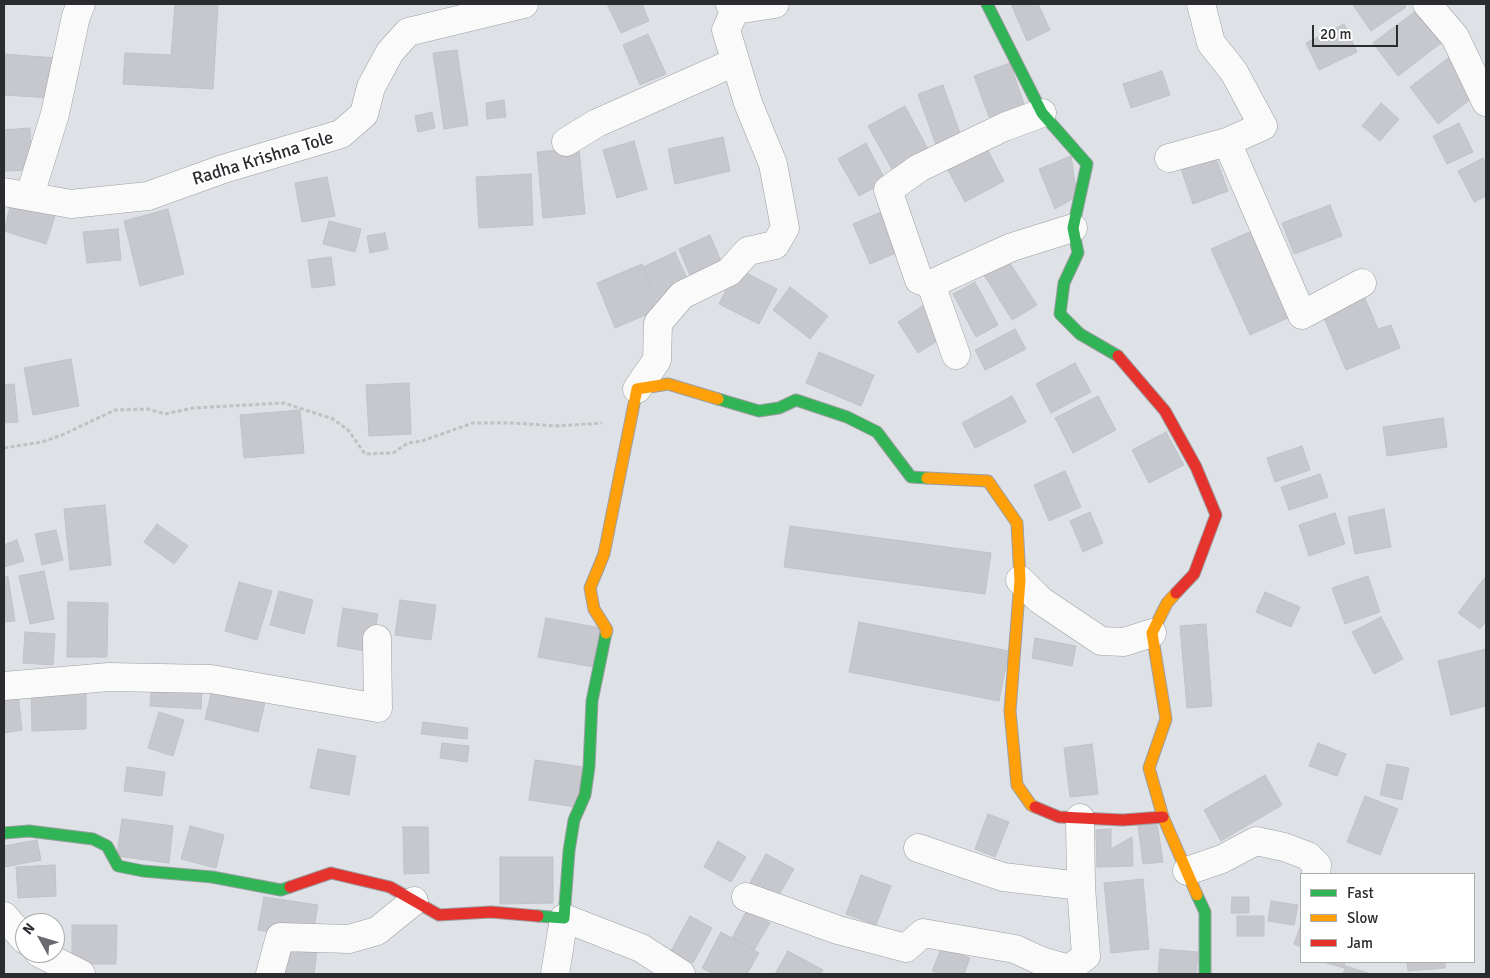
<!DOCTYPE html>
<html>
<head>
<meta charset="utf-8">
<style>
  body { margin:0 }
  #map { position:relative; width:1490px; height:978px; overflow:hidden; background:#dee1e6; font-family:Signika,sans-serif }
  canvas { display:block }
  .frame { position:absolute; inset:0; border:5px solid #2a2c30; pointer-events:none }
  .legend { position:absolute; left:1300px; top:873px; width:175px; height:90px; box-sizing:border-box; background:#fff; border:1px solid #aaabac; margin:0; padding:6px 9px; list-style:none; font-size:15px; color:#2a2c30 }
  .legend li { display:flex; align-items:center; gap:10px; height:25px }
  .legend b { width:25px; border:1px solid #aaabac }
  .north { position:absolute; left:15px; top:913px; width:50px; height:50px; box-sizing:border-box; background:#fff; border:1px solid #aaabac; border-radius:50%; rotate:309deg; font-size:14px; font-weight:700; line-height:20px; text-align:center; color:#2a2c30 }
  .north::after { content:''; display:block; margin:auto; width:18px; height:22px; background:#696b70; clip-path:polygon(50% 0,100% 100%,50% 72%,0 100%) }
  .scale { position:absolute; left:1312px; top:25px; width:86px; height:22px; box-sizing:border-box; border:2px solid #2a2c30; border-top:0; padding-left:6px; font-size:15px; line-height:18px; white-space:nowrap; color:#2a2c30; -webkit-text-stroke:4px #fff; paint-order:stroke }
</style>
</head>
<body>
<div id="map">
<canvas width="1490" height="978"></canvas>
<div class="frame"></div>
<ul class="legend">
<li><b style="height:6px;background:#30b455"></b>Fast</li>
<li><b style="height:6px;background:#ff9f0a"></b>Slow</li>
<li><b style="height:6px;background:#e5322d"></b>Jam</li>
</ul>
<div class="north">N</div>
<div class="scale">20 m</div>
</div>
<script>
const g = document.querySelector('canvas').getContext('2d');
g.lineJoin = 'round';
function fill(path, color) { g.fillStyle = color; g.fill(path, 'evenodd'); }
const shape = rows => new Path2D(rows.map(r => 'M' + r).join(''));
function stroke(path, color, width, dash) { g.strokeStyle = color; g.lineWidth = width; g.lineCap = dash ? 'butt' : 'round'; g.setLineDash(dash || []); g.stroke(path); }
function label(font, color, halo, rows, align = 'center') {
  g.font = font + ' Signika,sans-serif'; g.lineWidth = 4; g.setLineDash([]); g.textBaseline = 'middle'; g.strokeStyle = halo; g.fillStyle = color; for (const [text, x, y, turn = 0] of rows) {
    g.save(); g.translate(x, y); g.rotate((+turn || 0) * Math.PI / 180); g.textAlign = isNaN(turn) ? turn : align; if (halo) g.strokeText(text, 0, 0); g.fillText(text, 0, 0); g.restore();
  }
}
const building = shape([
  [175,4,218,4,213,89,123,84,125,53,171,55,175,4],
  [607,4,642,4,649,21,621,33,607,4],
  [1011,4,1038,4,1050,30,1027,41,1011,4],
  [1404,4,1406,7,1371,31,1353,5,1404,4],
  [1417,10,1441,43,1398,76,1373,43,1417,10],
  [1344,24,1357,52,1319,70,1306,43,1344,24],
  [648,34,666,74,640,85,623,45,648,34],
  [457,50,468,125,444,129,433,53,457,50],
  [4,54,56,58,53,98,4,95,4,54],
  [1451,56,1479,93,1438,124,1410,87,1451,56],
  [1010,63,1024,104,989,117,974,76,1010,63],
  [1162,71,1170,95,1131,108,1123,84,1162,71],
  [943,85,961,136,936,145,918,94,943,85],
  [504,100,506,117,487,119,486,103,504,100],
  [1381,103,1399,119,1380,141,1362,126,1381,103],
  [905,106,929,151,893,171,868,126,905,106],
  [432,112,435,128,418,132,415,116,432,112],
  [1459,123,1473,152,1447,164,1433,136,1459,123],
  [30,128,32,170,4,171,4,130,30,128],
  [723,137,730,171,675,184,668,149,723,137],
  [634,141,647,189,617,198,603,150,634,141],
  [866,143,886,181,859,196,838,159,866,143],
  [985,145,1004,181,965,202,946,166,985,145],
  [579,148,585,214,543,218,537,152,579,148],
  [1214,153,1228,191,1193,204,1180,166,1214,153],
  [1071,156,1077,196,1055,209,1039,169,1071,156],
  [1483,158,1486,165,1486,196,1474,202,1458,171,1483,158],
  [531,174,533,225,479,228,476,177,531,174],
  [327,177,335,216,302,222,295,183,327,177],
  [11,203,55,216,46,244,4,231,11,203],
  [1330,205,1342,236,1294,254,1282,223,1330,205],
  [168,209,184,274,140,286,124,221,168,209],
  [886,210,903,250,870,264,853,224,886,210],
  [329,221,361,229,355,252,323,244,329,221],
  [118,229,121,260,87,263,83,232,118,229],
  [1254,230,1292,316,1250,335,1211,249,1254,230],
  [385,233,388,249,370,253,367,236,385,233],
  [710,235,725,271,693,283,679,249,710,235],
  [675,252,691,287,659,302,643,267,675,252],
  [331,257,335,285,312,288,308,260,331,257],
  [1008,260,1037,305,1012,320,984,275,1008,260],
  [642,264,660,309,615,328,597,283,642,264],
  [737,268,777,289,759,324,719,304,737,268],
  [975,282,998,325,976,337,953,294,975,282],
  [790,287,828,316,810,339,773,310,790,287],
  [1364,296,1378,329,1391,325,1400,348,1346,370,1322,313,1364,296],
  [924,305,945,336,918,353,898,322,924,305],
  [1015,329,1026,349,985,370,975,350,1015,329],
  [819,352,874,375,861,406,806,383,819,352],
  [71,359,79,406,33,415,24,368,71,359],
  [1075,363,1091,392,1051,413,1036,384,1075,363],
  [409,383,411,434,369,436,366,385,409,383],
  [14,384,18,422,4,423,4,385,14,384],
  [1012,396,1026,422,975,448,962,423,1012,396],
  [1098,396,1116,430,1073,453,1055,418,1098,396],
  [300,410,304,453,244,458,240,415,300,410],
  [1443,418,1447,447,1387,456,1383,427,1443,418],
  [1166,432,1184,465,1149,483,1132,450,1166,432],
  [1302,446,1310,470,1275,482,1267,458,1302,446],
  [1065,471,1081,507,1049,521,1034,485,1065,471],
  [1320,474,1328,497,1289,510,1281,487,1320,474],
  [105,505,111,565,70,570,64,509,105,505],
  [1384,509,1391,547,1355,554,1348,517,1384,509],
  [1090,512,1103,543,1083,552,1070,521,1090,512],
  [1335,513,1345,544,1309,556,1299,525,1335,513],
  [157,524,188,546,174,564,144,542,157,524],
  [790,526,991,553,985,594,784,567,790,526],
  [56,530,63,560,42,565,35,534,56,530],
  [17,540,24,561,4,567,4,545,17,540],
  [44,571,54,619,30,624,19,576,44,571],
  [1368,576,1380,612,1345,624,1332,588,1368,576],
  [1486,576,1486,621,1480,629,1458,613,1486,576],
  [4,577,8,577,15,621,4,622,4,577],
  [239,582,272,591,257,640,225,631,239,582],
  [279,591,313,600,304,634,270,625,279,591],
  [1265,592,1300,607,1291,627,1256,612,1265,592],
  [400,600,436,605,431,640,395,635,400,600],
  [68,602,108,603,107,657,67,657,68,602],
  [343,608,378,614,371,652,337,646,343,608],
  [1381,617,1403,659,1374,674,1352,632,1381,617],
  [546,618,601,628,593,667,538,657,546,618],
  [859,622,1009,651,999,701,849,672,859,622],
  [1206,624,1212,706,1187,708,1180,626,1206,624],
  [25,632,55,634,53,665,23,663,25,632],
  [1035,638,1076,646,1072,666,1032,658,1035,638],
  [1486,649,1486,706,1451,715,1438,661,1486,649],
  [152,684,202,687,201,709,150,706,152,684],
  [213,686,266,698,258,732,205,719,213,686],
  [86,688,86,729,32,731,31,689,86,688],
  [18,692,22,730,4,733,4,694,18,692],
  [159,712,184,720,173,756,148,748,159,712],
  [423,722,468,728,467,739,421,734,423,722],
  [442,743,469,746,467,762,440,758,442,743],
  [1318,743,1346,754,1337,776,1309,766,1318,743],
  [1092,744,1098,794,1070,797,1064,748,1092,744],
  [318,749,356,756,349,795,310,788,318,749],
  [535,760,583,767,576,807,529,800,535,760],
  [1387,764,1409,768,1402,800,1380,795,1387,764],
  [127,767,165,772,162,796,124,791,127,767],
  [1265,775,1282,805,1221,841,1204,810,1265,775],
  [1365,796,1398,809,1380,855,1347,842,1365,796],
  [988,814,1009,822,995,857,975,849,988,814],
  [122,819,173,826,169,863,117,856,122,819],
  [1157,823,1163,862,1143,864,1138,826,1157,823],
  [190,826,224,835,216,868,181,859,190,826],
  [403,827,428,827,429,873,404,874,403,827],
  [1111,829,1111,849,1132,837,1133,866,1097,867,1096,830,1111,829],
  [37,840,41,860,4,867,4,846,37,840],
  [718,841,746,857,731,882,704,867,718,841],
  [766,854,794,869,775,902,748,886,766,854],
  [500,857,553,857,553,903,500,904,500,857],
  [55,865,56,896,18,898,16,867,55,865],
  [861,875,891,886,876,925,846,914,861,875],
  [1143,879,1149,949,1111,953,1104,883,1143,879],
  [264,897,318,905,312,938,258,930,264,897],
  [1232,897,1249,897,1249,913,1231,913,1232,897],
  [1271,901,1298,905,1294,925,1268,921,1271,901],
  [747,910,770,923,754,950,732,938,747,910],
  [690,916,712,928,693,963,671,951,690,916],
  [1237,916,1264,916,1264,936,1237,936,1237,916],
  [1301,924,1301,947,1294,944,1301,924],
  [72,925,117,925,116,964,72,964,72,925],
  [721,932,759,953,747,974,713,974,702,968,721,932],
  [942,947,970,958,964,974,940,974,932,971,942,947],
  [288,948,317,951,314,974,285,974,288,948],
  [1160,949,1198,952,1196,974,1158,974,1160,949],
  [788,951,823,970,820,974,775,974,788,951],
  [1323,962,1345,962,1344,968,1323,962],
  [1407,962,1445,962,1445,968,1408,971,1407,962],
  [1346,966,1371,974,1343,974,1346,966]
]);
const path = shape([
  [4,448,42,442,62,435,115,410,148,409,165,414,193,408,284,403,333,419,348,430,365,454,393,453,408,443,422,441,473,423,513,423,556,426,602,423]
]);
const street = shape([
  [730,4,735,10,775,4],
  [1201,4,1211,43,1234,72,1263,126,1227,142,1302,315,1362,283],
  [1427,4,1455,37,1486,102],
  [1042,113,1004,127,919,168,888,190,919,280,931,284,1012,247,1073,228],
  [566,142,597,123,735,62],
  [1169,158,1227,142],
  [4,192,71,204,148,196,223,169,341,134,364,114,371,87,390,52,408,32,524,4],
  [30,195,55,114,76,16,81,4],
  [931,284,956,355],
  [637,389,657,360,658,323,682,295,729,272,748,251,775,245,785,228,773,164,748,103,726,30,735,10],
  [1020,580,1040,600,1101,641,1124,642,1152,633],
  [4,686,109,677,211,679,378,708,377,639],
  [918,848,1003,877,1081,886],
  [1187,871,1222,859,1256,841,1284,847,1308,856,1317,865,1316,874],
  [746,897,838,930,906,948,923,933,1015,949,1041,961,1069,969,1086,956,1081,886,1080,818],
  [4,916,25,940],
  [39,953,81,974],
  [270,974,280,937,349,939,377,931,414,901],
  [555,974,564,918,641,948,681,974]
]);
const fast = shape([
  [987,4,1042,113,1087,164,1073,228,1078,253,1064,283,1060,314,1080,334,1118,356],
  [718,399,759,411,779,408,796,400,847,417,877,432,911,477,927,478],
  [4,833,29,831,93,839,107,846,118,866,143,871,212,877,281,890,290,887],
  [1197,895,1205,912,1205,974],
  [538,916,564,918,569,851,574,820,585,795,589,767,592,701,606,633]
]);
const slow = shape([
  [927,478,988,481,1017,523,1020,580,1010,711,1017,785,1031,805,1035,807],
  [1176,593,1167,603,1152,633,1166,719,1149,768,1163,817,1197,895],
  [606,633,607,630,594,609,590,588,604,554,637,389,668,384,718,399]
]);
const jam = shape([
  [1118,356,1165,411,1196,467,1216,515,1194,574,1176,593],
  [1035,807,1059,817,1123,820,1163,817],
  [290,887,331,873,390,887,439,915,491,912,538,916]
]);
const streetNames = [
  ["Radha Krishna Tole",263,159,-17]
];
fill(building, '#c6c8cd');
stroke(building, '#c0c2c7', 1);
stroke(street, '#9d9ea2', 29);
stroke(fast, '#9d9ea2', 13);
stroke(slow, '#9d9ea2', 13);
stroke(jam, '#9d9ea2', 13);
stroke(path, '#c1c1c4', 3, [4, 2.5]);
stroke(street, '#fafafb', 28);
stroke(fast, '#30b455', 11);
stroke(slow, '#ff9f0a', 11);
stroke(jam, '#e5322d', 11);
label('18px', '#2a2c30', '#fff', streetNames);
</script>
</body>
</html>
